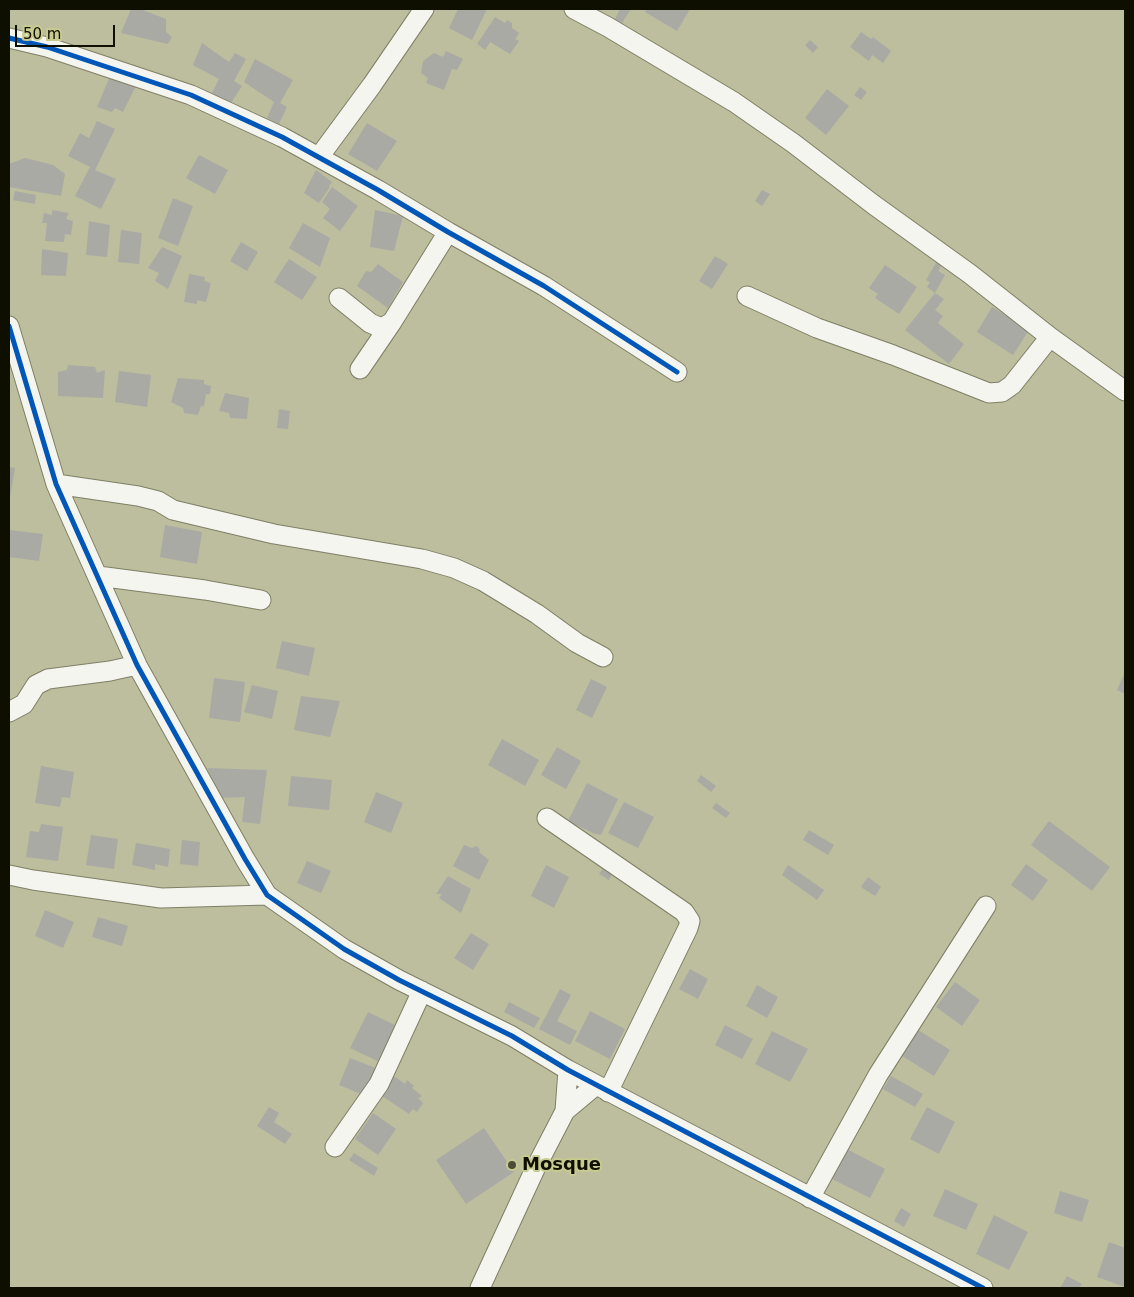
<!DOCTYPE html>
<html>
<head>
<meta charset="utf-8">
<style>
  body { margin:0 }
  #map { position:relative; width:1134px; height:1297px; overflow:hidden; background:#bcbe9d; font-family:"DejaVu Sans",sans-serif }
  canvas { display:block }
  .frame { position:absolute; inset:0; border:10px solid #0f0f00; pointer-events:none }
  .scale { position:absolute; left:15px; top:25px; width:100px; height:22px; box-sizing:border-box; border:2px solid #0f0f00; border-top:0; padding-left:6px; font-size:15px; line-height:18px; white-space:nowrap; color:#0f0f00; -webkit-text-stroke:4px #c8cb90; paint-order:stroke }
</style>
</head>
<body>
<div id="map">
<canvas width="1134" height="1297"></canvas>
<div class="frame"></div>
<div class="scale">50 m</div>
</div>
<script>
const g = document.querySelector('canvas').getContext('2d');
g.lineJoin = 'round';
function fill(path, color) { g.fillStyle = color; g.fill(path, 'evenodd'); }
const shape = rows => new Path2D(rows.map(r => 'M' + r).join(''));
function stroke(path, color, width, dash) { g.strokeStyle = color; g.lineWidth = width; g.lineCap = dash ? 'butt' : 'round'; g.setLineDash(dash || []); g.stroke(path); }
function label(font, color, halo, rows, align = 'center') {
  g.font = font + ' "DejaVu Sans",sans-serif'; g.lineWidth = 4; g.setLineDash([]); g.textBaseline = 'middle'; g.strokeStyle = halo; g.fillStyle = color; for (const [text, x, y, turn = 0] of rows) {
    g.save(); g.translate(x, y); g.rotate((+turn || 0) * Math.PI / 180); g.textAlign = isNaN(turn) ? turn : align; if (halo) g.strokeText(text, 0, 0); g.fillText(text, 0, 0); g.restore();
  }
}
const building = shape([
  [131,9,140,9,166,19,166,32,172,37,168,44,121,33],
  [458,9,487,9,472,40,449,28],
  [620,9,631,9,622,23,615,19],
  [647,9,690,9,677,31,645,12],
  [495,17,505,23,507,20,512,23,512,28,519,33,515,39,519,41,510,54,490,42,485,50,477,44],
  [861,32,871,39,873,37,891,51,883,63,872,55,869,61,850,47],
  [810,40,818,47,813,53,805,45],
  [202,43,229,62,235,53,246,59,234,81,242,86,231,103,212,93,219,79,193,65],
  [446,51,463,59,457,70,452,69,444,90,426,83,428,78,421,73,423,61,434,53,443,57],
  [255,59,293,80,280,103,287,107,279,124,267,118,274,102,244,82],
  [110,76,136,86,123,112,115,108,112,112,97,107],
  [860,87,867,92,861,100,854,95],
  [827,89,849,106,826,135,805,118],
  [97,121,115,129,95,170,116,179,101,209,75,196,90,167,68,156,80,133,89,138],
  [367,123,397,141,377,171,348,154],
  [199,155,228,170,215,194,186,178],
  [25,158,53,165,65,174,61,196,9,187,9,164],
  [316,170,332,182,329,186,330,187,319,203,304,193],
  [332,187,358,206,340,231,323,218,330,209,322,202],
  [762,190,770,194,762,206,755,201],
  [15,191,36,195,35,204,13,200],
  [173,198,193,206,178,246,158,238],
  [52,210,69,213,66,219,73,221,71,235,65,234,64,242,45,241,47,223,42,223,44,213,52,215],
  [375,210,403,216,394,251,370,247],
  [89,221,110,225,107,257,86,255],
  [303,223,330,238,320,267,289,248],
  [121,230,142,233,139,264,118,262],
  [241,242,258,252,247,271,230,261],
  [162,247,182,256,168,289,155,281,159,273,148,268],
  [42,249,68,253,66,276,41,275],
  [715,256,728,264,712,289,699,281],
  [289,259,317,277,302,300,274,282],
  [937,261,942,264,938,271,945,275,935,293,944,299,935,310,943,316,938,323,964,344,949,364,905,330,935,293,927,287,930,282,926,280],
  [378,264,403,282,388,308,357,286,366,271,371,272],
  [885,265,917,287,899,314,875,298,878,294,869,288],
  [189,274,205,277,204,281,211,283,206,302,197,300,197,304,184,302],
  [992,307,1029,330,1013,355,977,332],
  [68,365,95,367,97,373,105,370,103,398,58,396,58,372,67,370],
  [119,371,151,375,147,407,115,402],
  [178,378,204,380,204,384,211,386,210,394,206,394,204,406,201,406,198,415,184,413,183,408,171,402],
  [225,393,249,398,247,419,230,418,229,413,219,411],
  [279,409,290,411,288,429,277,428],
  [9,467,15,468,10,497,9,497],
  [165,525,202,532,197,564,160,557],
  [9,530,43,534,39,561,9,557],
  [282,641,315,648,309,676,276,668],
  [1125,672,1125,694,1117,690],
  [214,678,245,682,240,722,209,718],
  [591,679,607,687,592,718,576,710],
  [252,685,278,691,272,719,244,712],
  [301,696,340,701,330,737,294,730],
  [502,739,539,760,525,786,488,765],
  [557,747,581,761,566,789,541,775],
  [41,766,74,772,70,798,62,797,60,807,35,803],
  [207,768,267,770,260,824,242,822,245,797,221,798],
  [701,775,716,786,711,792,697,781],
  [291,776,332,780,329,810,288,806],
  [587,783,618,799,601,835,595,834,568,821],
  [376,792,403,803,391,833,364,822],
  [624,802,654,817,638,848,608,833],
  [716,803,730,813,726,818,712,808],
  [1049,821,1110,867,1092,891,1031,845],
  [41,824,63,827,58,861,26,857,30,831,39,832],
  [809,830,834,845,828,855,803,840],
  [91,835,118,839,114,869,86,865],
  [182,840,200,842,198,866,180,864],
  [136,843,170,849,168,867,155,864,155,870,132,865],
  [464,845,472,848,476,846,478,847,480,850,479,852,489,860,479,880,453,866],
  [307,861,331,871,321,893,297,883],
  [1026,864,1048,880,1033,901,1011,885],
  [546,865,569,877,554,908,531,896],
  [788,865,824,890,817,900,782,875],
  [605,866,614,871,609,880,599,874],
  [448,876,471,889,461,913,439,898,442,894,436,894],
  [868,877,881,887,875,896,861,887],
  [45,910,74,922,63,948,35,936],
  [98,917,128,926,122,946,92,937],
  [471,933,489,944,473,970,454,958],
  [690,969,708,979,698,999,679,989],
  [955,982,980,1000,962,1026,936,1007],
  [757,985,778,997,767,1018,746,1006],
  [560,989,571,995,557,1021,577,1031,570,1045,539,1029],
  [509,1002,540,1018,534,1028,504,1012],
  [590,1011,625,1029,610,1059,575,1041],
  [368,1012,401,1028,384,1064,350,1048],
  [725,1025,753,1039,742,1059,715,1045],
  [915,1028,950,1050,934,1076,899,1054],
  [772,1031,808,1049,790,1082,755,1064],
  [350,1058,378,1069,368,1097,339,1085],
  [394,1076,405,1084,407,1080,414,1086,412,1088,422,1096,418,1098,423,1103,417,1112,413,1109,409,1114,382,1096],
  [891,1076,923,1094,915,1107,883,1089],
  [269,1107,279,1113,274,1122,292,1134,285,1144,257,1126],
  [927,1107,955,1122,939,1154,910,1139],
  [373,1113,396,1129,378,1155,355,1139],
  [484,1128,514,1172,466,1204,436,1160],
  [845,1148,885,1169,870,1198,830,1178],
  [354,1153,378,1168,374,1176,349,1160],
  [945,1189,978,1204,966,1230,933,1216],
  [1060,1191,1089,1200,1082,1222,1054,1213],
  [901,1208,911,1214,904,1227,894,1221],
  [994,1215,1028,1232,1009,1270,976,1254],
  [1109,1242,1125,1248,1125,1287,1097,1277],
  [1067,1276,1082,1284,1079,1288,1060,1288]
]);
const minor = shape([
  [574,9,608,27,734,102,793,143,874,205,970,274,1050,337,1125,391],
  [9,38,47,47,191,95,282,137,378,190,448,232,544,286,677,372],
  [319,157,372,85,424,9],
  [747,296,817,328,893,355,989,393,1002,392,1012,385,1050,337],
  [339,298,370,323,379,327,385,326,392,322],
  [9,326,56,484,137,665,245,859,267,895,344,949,399,980,512,1036,568,1070,983,1288],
  [360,369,392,322,448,232],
  [56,484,138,496,158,501,173,510,274,534,422,559,454,568,483,581,537,614,577,643,603,657],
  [98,576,205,590,261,600],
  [9,712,24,704,36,685,48,679,110,671,137,665],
  [547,818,684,912,690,921,688,928,608,1092],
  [9,875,33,880,161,898,267,895],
  [565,1111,568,1070],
  [335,1147,379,1084,422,991],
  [810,1198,878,1075,986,906],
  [480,1288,535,1169,565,1111,596,1085]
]);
const cycleway = shape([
  [9,38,47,47,191,95,282,137,378,190,448,232,544,286,677,372],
  [9,326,56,484,137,665,245,859,267,895,344,949,399,980,512,1036,568,1070,983,1288]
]);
const markers = [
  [512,1165,5,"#4c4c37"]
];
const poiNames = [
  ["Mosque",522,1165]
];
fill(building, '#aaaaa5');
stroke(minor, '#7e7f65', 21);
stroke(minor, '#f5f5f0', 19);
stroke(cycleway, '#0057b8', 5);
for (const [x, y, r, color] of markers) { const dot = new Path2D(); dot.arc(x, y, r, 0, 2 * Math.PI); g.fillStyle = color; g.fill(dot); stroke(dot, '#c8cb90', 2); }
label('bold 18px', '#0f0f00', '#c8cb90', poiNames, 'left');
</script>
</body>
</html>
